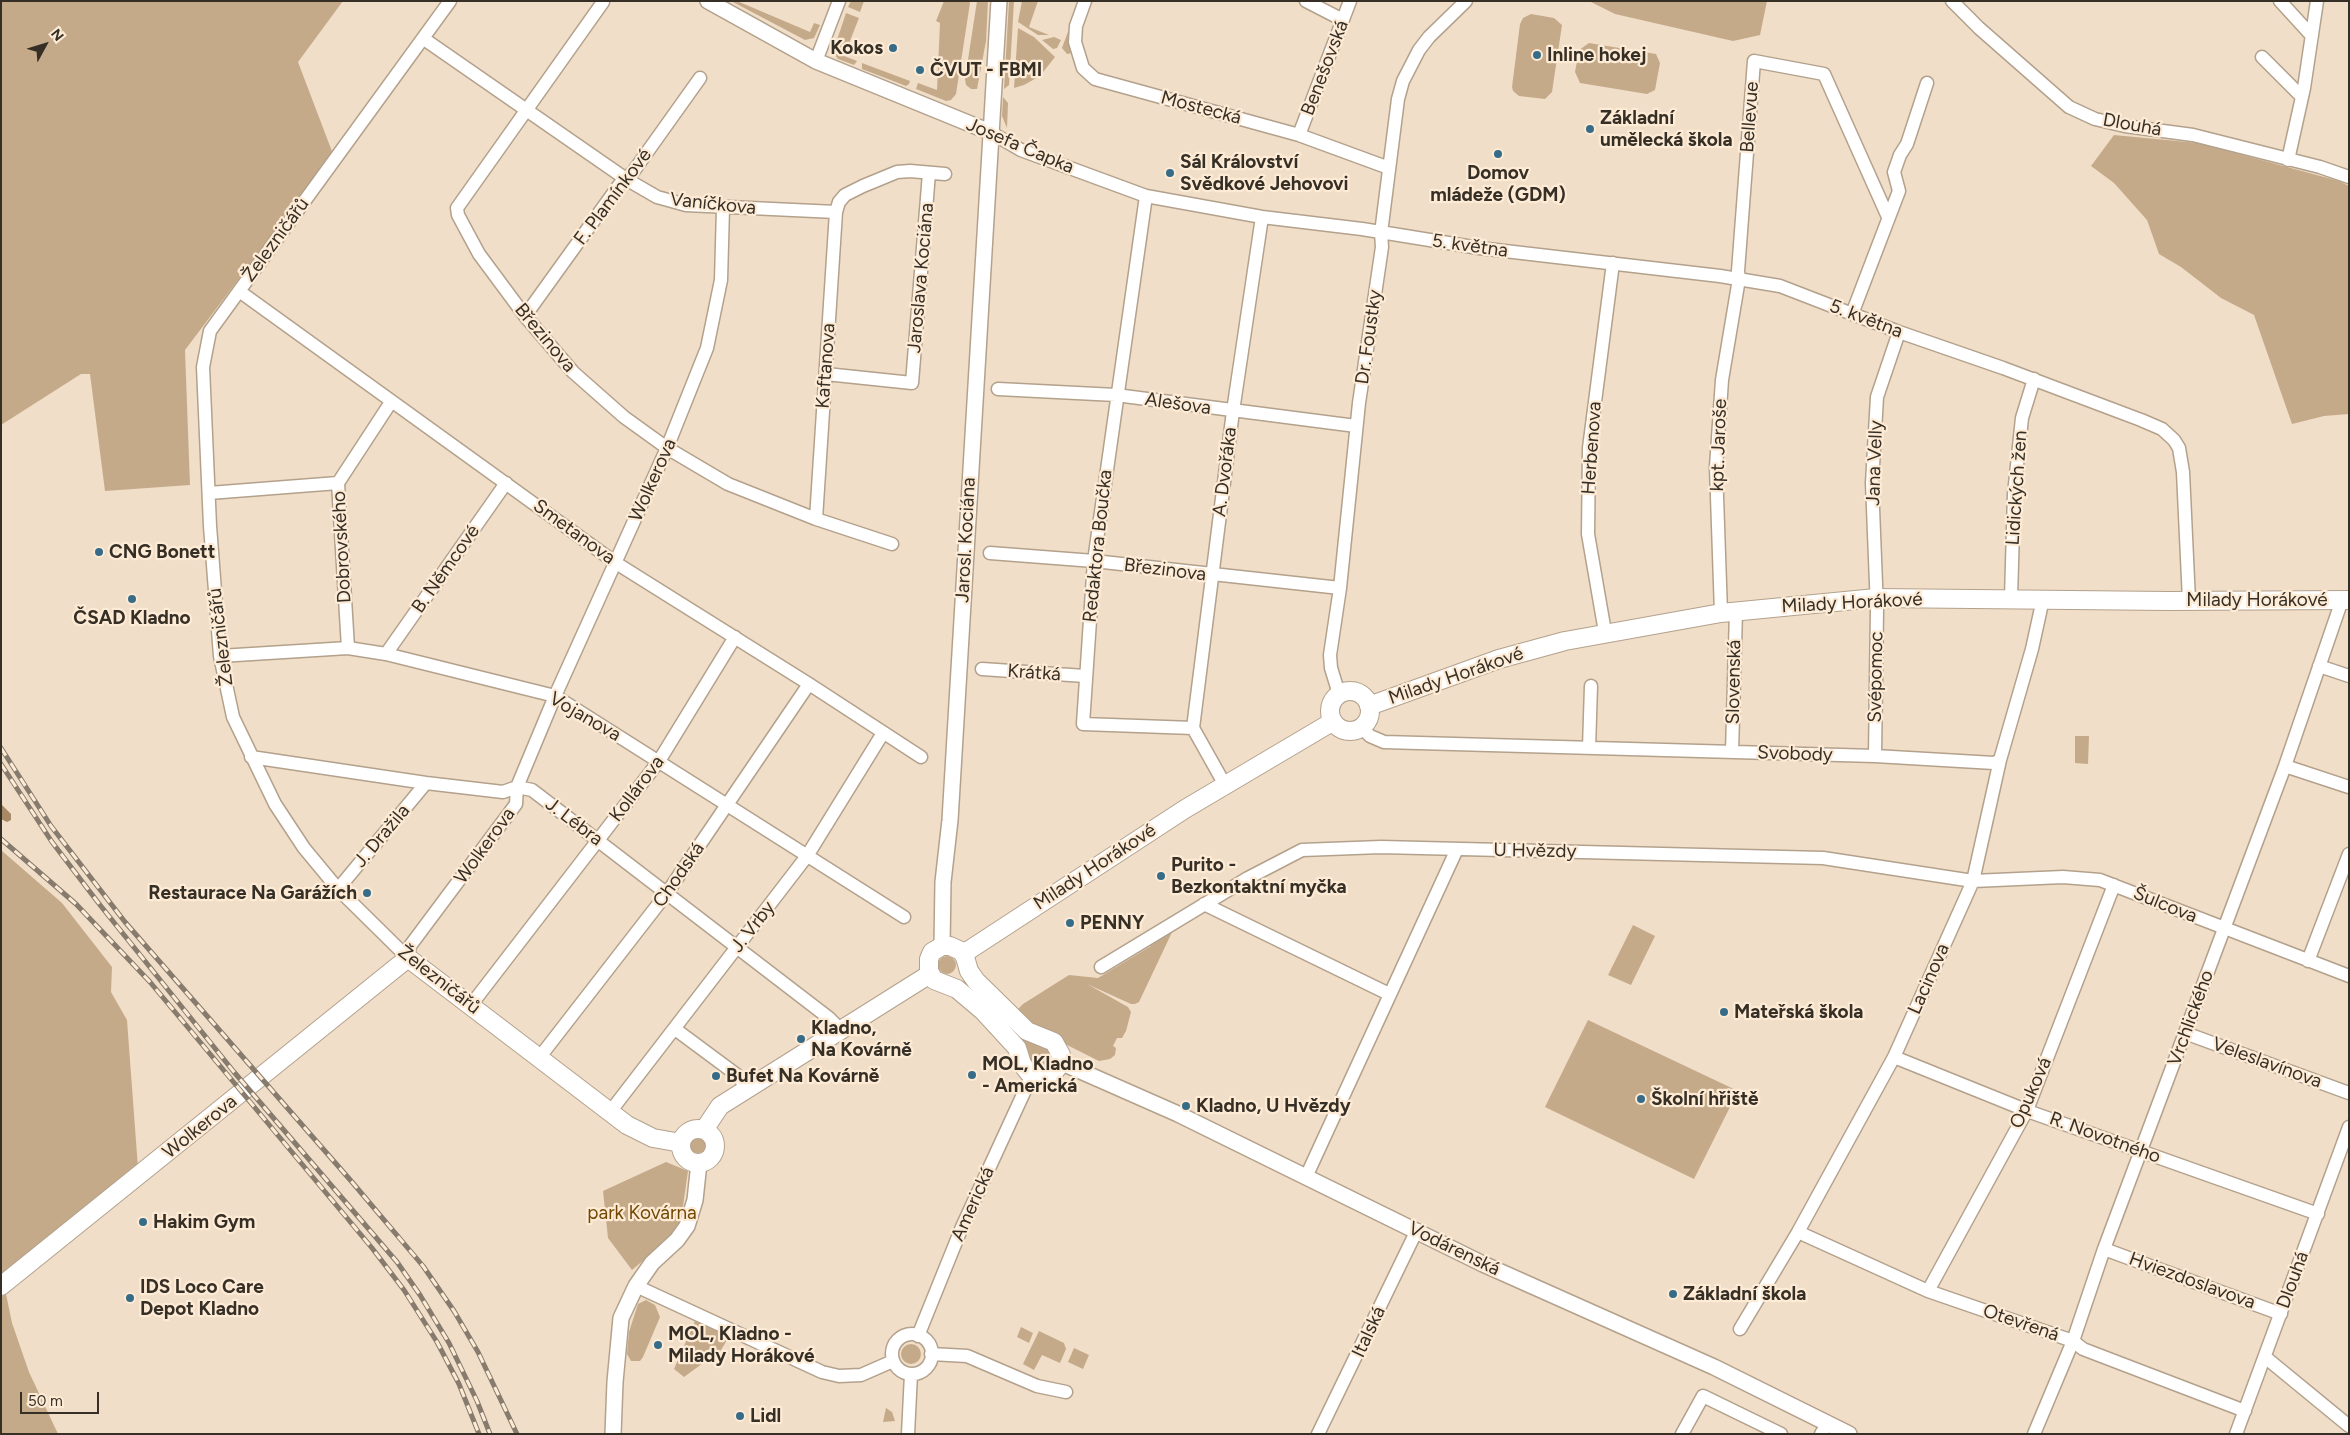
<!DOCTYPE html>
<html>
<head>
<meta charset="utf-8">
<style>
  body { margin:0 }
  #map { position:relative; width:2350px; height:1435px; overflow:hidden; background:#f0dec8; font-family:Figtree,sans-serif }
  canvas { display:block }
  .frame { position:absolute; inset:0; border:2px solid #362f26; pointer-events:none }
  .north { position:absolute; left:20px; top:20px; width:50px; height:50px; -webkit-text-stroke:4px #feebd5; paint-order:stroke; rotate:51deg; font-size:14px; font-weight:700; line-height:20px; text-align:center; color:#362f26 }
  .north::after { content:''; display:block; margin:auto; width:18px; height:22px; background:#362f26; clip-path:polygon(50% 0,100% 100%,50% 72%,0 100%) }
  .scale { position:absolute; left:20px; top:1392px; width:79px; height:22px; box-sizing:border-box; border:2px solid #362f26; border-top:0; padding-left:6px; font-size:15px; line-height:18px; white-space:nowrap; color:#362f26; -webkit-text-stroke:4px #feebd5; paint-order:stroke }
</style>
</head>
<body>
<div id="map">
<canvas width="2350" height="1435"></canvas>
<div class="frame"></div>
<div class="north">N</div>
<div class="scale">50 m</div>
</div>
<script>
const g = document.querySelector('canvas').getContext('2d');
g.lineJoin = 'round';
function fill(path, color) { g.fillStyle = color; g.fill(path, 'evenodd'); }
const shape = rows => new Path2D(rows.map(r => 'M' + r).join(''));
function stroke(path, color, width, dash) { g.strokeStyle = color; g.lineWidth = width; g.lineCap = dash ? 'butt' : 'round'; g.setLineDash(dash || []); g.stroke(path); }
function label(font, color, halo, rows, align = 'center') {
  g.font = font + ' Figtree,sans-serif'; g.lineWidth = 4.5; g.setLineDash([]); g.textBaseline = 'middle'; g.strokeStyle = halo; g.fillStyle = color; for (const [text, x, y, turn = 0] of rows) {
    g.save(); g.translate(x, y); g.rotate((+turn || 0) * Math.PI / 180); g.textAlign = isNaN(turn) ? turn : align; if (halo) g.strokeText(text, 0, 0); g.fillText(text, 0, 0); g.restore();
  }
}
const green = shape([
  [1,1,343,1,298,62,333,154,185,350,190,485,105,491,90,374,81,374,1,425],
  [731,1,737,1,810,32,814,23,820,25,814,38,805,40],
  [851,1,864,1,860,12,848,7],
  [944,1,969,1,970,3,956,94,951,100,946,101,916,89,918,83,937,90,940,23,936,21],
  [977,1,988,1,986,41,977,89,971,89,966,85,965,79],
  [1009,1,1014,1,1009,85,1004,89],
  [1022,1,1038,1,1029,27,1049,35,1038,35,1018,22],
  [1589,1,1767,1,1760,35,1733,41,1615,14],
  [846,13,859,18,844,56,857,61,854,65,838,59,833,52],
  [1531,14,1554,18,1562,25,1552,92,1545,99,1519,96,1513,91,1512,87,1520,24,1523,18],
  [1018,28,1034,37,1055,57,1040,76,1024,85,1014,88],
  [1069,29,1072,53,1067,54,1062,48],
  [1054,37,1061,40,1057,48,1053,49,1042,40],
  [1589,43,1656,54,1660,63,1655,90,1647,94,1580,83,1575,72,1579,50],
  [862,63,910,81,909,84,906,86,862,69],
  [1003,97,1008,103,1007,128,1002,116],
  [2114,135,2198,143,2339,181,2349,186,2349,414,2324,416,2292,424,2254,315,2221,298,2181,267,2159,254,2147,220,2114,183,2091,166],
  [2075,736,2089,736,2088,764,2075,763],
  [1,850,62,903,112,967,111,992,127,1020,138,1168,1,1280],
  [1633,925,1655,936,1631,985,1608,975],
  [1174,928,1139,1002,1135,1004,1131,1004,1087,984,1128,1007,1131,1012,1126,1031,1122,1038,1117,1038,1113,1046,1116,1048,1115,1055,1110,1059,1099,1061,1041,1032,1017,1010,1023,1004,1069,975,1098,978,1151,946,1148,940],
  '938 965a9 9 0 1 1 18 0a9 9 0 1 1-18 0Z',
  [968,979,1049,1049,1052,1056,1048,1065,1042,1068,1034,1066,962,986],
  [1588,1020,1738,1091,1694,1179,1545,1107],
  '690 1145a8 8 0 1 1 16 0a8 8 0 1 1-16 0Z',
  [666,1162,688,1171,681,1220,672,1236,632,1270,608,1238,603,1191],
  [6,1294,12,1323,29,1372,58,1434,1,1434,1,1297],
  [646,1300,655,1305,660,1317,643,1357,640,1361,631,1361,627,1354,629,1332,638,1304],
  [695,1321,722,1332,726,1336,727,1340,721,1350,684,1377,674,1369],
  [1021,1327,1033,1333,1029,1343,1017,1337],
  [1039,1331,1064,1343,1066,1349,1060,1363,1042,1355,1034,1370,1023,1364],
  '901 1354a10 10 0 1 1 20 0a10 10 0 1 1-20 0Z',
  [1074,1348,1089,1355,1083,1369,1068,1362],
  [886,1408,892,1412,895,1421,883,1422]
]);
const water = shape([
  [1,804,11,814,11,820,7,822,1,819]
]);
const minor = shape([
  [1085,1,1076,26,1075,42,1083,68,1095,79,1299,135,1389,168],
  [1306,1,1343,20],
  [1952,1,1979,28,2069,107,2095,119,2125,126,2193,135,2320,167,2349,177],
  [2280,1,2312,36],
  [603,2,457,208,458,215,479,254,525,316,573,372,624,417,667,448,728,484,816,519,892,544],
  [424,39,626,179,657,197,686,205,836,212],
  [2262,57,2302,97],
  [816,61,839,1],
  [990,132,1021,150,1146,196,1262,217,1362,229,1479,248,1720,276,1780,286,1899,332,2003,368,2141,420,2162,429,2174,440,2179,448,2183,472,2189,601],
  [1299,135,1350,1],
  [2288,160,2304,88,2317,1],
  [1146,196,1094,561,1083,724,1193,728],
  [239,291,616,563,809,684,921,757],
  [1852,314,1899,191,1894,172,1900,155,1907,144,1927,83],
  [525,316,620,184,633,172,700,78],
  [826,374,912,383,929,173],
  [998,389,1116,395,1356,426],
  [209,493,338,483],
  [816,519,836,212,839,202,845,195,863,186,897,172,910,171,945,174],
  [990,553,1094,561,1340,588],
  [2011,598,2014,494,2022,418,2034,379],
  [1721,613,1716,467,1722,380,1739,279,1738,271,1754,61,1824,74,1888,217],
  [1605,632,1588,534,1589,448,1613,263],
  [348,648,338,483,391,402],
  [386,654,506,483],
  [220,656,348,648,386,654,555,696,904,917],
  [2319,666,2349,676],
  [982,669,1085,676],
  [1339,694,1331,668,1330,655,1340,588,1359,403,1382,247,1381,233,1398,99,1403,81,1419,50,1429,37,1466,1],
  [1193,728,1233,411,1262,217],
  [1193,728,1225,785],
  [1362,728,1370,736,1384,742,1875,756,1994,763,2000,760],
  [1589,748,1591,686],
  [1732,752,1736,611],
  [1875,756,1877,609,1872,483,1877,397,1899,332],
  [251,757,426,783,503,792,517,787,532,790,829,1018,840,1029],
  [2285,766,2349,787],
  [338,889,426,783],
  [1204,904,1389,994],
  [408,958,338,889,304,848,275,804,233,717,220,656,210,526,203,367,210,331,450,1],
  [408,958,410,946,516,804,517,787,555,696,667,448,707,348,721,280,723,208],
  [2308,961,2349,854],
  [1101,967,1248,878,1302,850,1381,847,1823,858,1973,881,2063,877,2100,880,2349,976],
  [471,1005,659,761,735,637],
  [675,1029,737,1075,747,1088],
  [2185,1033,2349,1093],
  [1894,1057,2033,1113,2318,1214],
  [539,1058,667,893,809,684],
  [610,1112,807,856,883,733],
  [1306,1177,1457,849],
  [1798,1232,1928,1291,2073,1341,2083,1349,2245,1411],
  [2104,1249,2281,1314],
  [636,1286,822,1372,839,1376,861,1375,893,1361],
  [1928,1291,2027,1110,2114,885],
  [1740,1329,1798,1232,1894,1057,1973,881,2000,760,2032,649,2043,599],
  '892 1354a20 20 0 1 1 40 0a20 20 0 1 1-40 0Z',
  [918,1336,962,1227,1032,1075],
  [931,1354,967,1356,1037,1386,1066,1392],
  [2265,1357,2349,1426],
  [908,1434,911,1374],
  [1318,1434,1417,1230],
  [1682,1434,1703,1396,1781,1434],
  [1821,1434,1828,1423],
  [2034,1434,2073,1341,2104,1249,2285,766,2342,600],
  [2236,1434,2349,1127]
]);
const tertiary = shape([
  [708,1,816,61,990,132],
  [942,946,943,882,950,820,999,1],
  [1060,1062,1178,1114,1483,1264,1714,1367,1849,1434],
  [613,1434,615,1382,621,1318,636,1286,652,1263,677,1240,687,1226,695,1200,699,1163]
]);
const secondary = shape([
  '1330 711a20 20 0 1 1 40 0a20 20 0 1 1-40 0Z',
  [1369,706,1499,659,1565,641,1721,613,1876,598,2168,601,2349,600],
  [942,946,950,946,961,951,965,957,969,971,976,981,1027,1031,1054,1042,1061,1055,1059,1066,1055,1071,1042,1077,1029,1073,1022,1064,1017,1048,983,1011,957,989,934,980,929,971,929,959,932,952,942,946],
  [963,954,1185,809,1332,722],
  '681 1146a17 17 0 1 1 34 0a17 17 0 1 1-34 0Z',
  [704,1130,720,1106,930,974],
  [1,1286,408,958,627,1125,653,1138,681,1143]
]);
const rail = shape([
  [1,748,51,826,125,922,352,1182,423,1266,454,1311,478,1352,517,1434],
  [1,764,52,842,100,905,234,1072,397,1262,420,1295,449,1343,477,1401,490,1434],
  [1,839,76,904,150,982,372,1248,404,1290,437,1342,459,1384,479,1434]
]);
const markers = [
  [893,48,5,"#366c87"],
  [1537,55,5,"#366c87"],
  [920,70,5,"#366c87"],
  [1590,129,5,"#366c87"],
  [1498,154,5,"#366c87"],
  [1170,173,5,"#366c87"],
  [99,552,5,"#366c87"],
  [132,599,5,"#366c87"],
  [1161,876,5,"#366c87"],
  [367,893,5,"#366c87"],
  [1070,923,5,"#366c87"],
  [1724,1012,5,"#366c87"],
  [801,1039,5,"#366c87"],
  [972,1075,5,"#366c87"],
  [716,1076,5,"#366c87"],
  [1641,1099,5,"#366c87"],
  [1186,1106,5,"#366c87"],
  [143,1222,5,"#366c87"],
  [1673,1294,5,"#366c87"],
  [130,1298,5,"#366c87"],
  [658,1345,5,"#366c87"],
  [740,1416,5,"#366c87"]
];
const poiNames = [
  ["Kokos",883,48,"right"],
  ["Inline hokej",1547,55],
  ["ČVUT - FBMI",930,70],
  ["Základní",1600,118],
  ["umělecká škola",1600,140],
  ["Sál Království",1180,162],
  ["Svědkové Jehovovi",1180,184],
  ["Domov",1498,173,"center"],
  ["mládeže (GDM)",1498,195,"center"],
  ["CNG Bonett",109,552],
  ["ČSAD Kladno",132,618,"center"],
  ["Purito -",1171,865],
  ["Bezkontaktní myčka",1171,887],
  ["Restaurace Na Garážích",357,893,"right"],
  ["PENNY",1080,923],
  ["Mateřská škola",1734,1012],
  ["Kladno,",811,1028],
  ["Na Kovárně",811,1050],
  ["MOL, Kladno",982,1064],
  ["- Americká",982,1086],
  ["Bufet Na Kovárně",726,1076],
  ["Školní hřiště",1651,1099],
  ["Kladno, U Hvězdy",1196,1106],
  ["Hakim Gym",153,1222],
  ["IDS Loco Care",140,1287],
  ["Depot Kladno",140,1309],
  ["Základní škola",1683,1294],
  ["MOL, Kladno -",668,1334],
  ["Milady Horákové",668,1356],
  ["Lidl",750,1416]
];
const streetNames = [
  ["Benešovská",1325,68,-69],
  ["Mostecká",1201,108,15],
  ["Bellevue",1750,117,-86],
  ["Dlouhá",2132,125,10],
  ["Josefa Čapka",1020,146,23],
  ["F. Plamínkové",613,197,-53],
  ["Vaníčkova",713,204,6],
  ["Železničářů",276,240,-54],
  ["5. května",1470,246,8],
  ["Jaroslava Kociána",921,278,-85],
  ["5. května",1866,319,21],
  ["Dr. Foustky",1369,337,-82],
  ["Březinova",545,338,50],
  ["Kaftanova",826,366,-86],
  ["Alešova",1178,404,8],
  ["kpt. Jaroše",1719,445,-88],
  ["Herbenova",1592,448,-86],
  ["Jana Velly",1875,463,-88],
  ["A. Dvořáka",1225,472,-83],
  ["Wolkerova",653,480,-66],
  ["Lidických žen",2017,488,-86],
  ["Smetanova",574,532,36],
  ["Jarosl. Kociána",966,540,-87],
  ["Redaktora Boučka",1098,546,-84],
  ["Dobrovského",342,547,-93],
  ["B. Němcové",446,569,-55],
  ["Březinova",1165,570,7],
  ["Milady Horákové",2257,600],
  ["Milady Horákové",1852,603,-3],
  ["Železničářů",221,637,-97],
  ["Krátká",1034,673,4],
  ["Milady Horákové",1456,676,-19],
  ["Svépomoc",1876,677,-89],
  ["Slovenská",1734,682,-89],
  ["Vojanova",585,717,30],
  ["Svobody",1795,754,2],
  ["Kollárova",637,789,-53],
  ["J. Lébra",574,822,37],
  ["J. Dražila",382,836,-50],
  ["Wolkerova",485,846,-54],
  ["U Hvězdy",1535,851,1],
  ["Milady Horákové",1095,867,-33],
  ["Chodská",679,875,-55],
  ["Šulcova",2165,905,22],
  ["J. Vrby",753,927,-52],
  ["Lacinova",1929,979,-66],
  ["Železničářů",439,980,38],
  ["Vrchlického",2191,1018,-70],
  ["Veleslavínova",2267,1063,20],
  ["Opuková",2031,1093,-66],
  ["Wolkerova",200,1127,-39],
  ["R. Novotného",2105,1138,20],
  ["Americká",973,1204,-66],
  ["Vodárenská",1454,1249,26],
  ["Dlouhá",2293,1280,-70],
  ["Hviezdoslavova",2192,1281,20],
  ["Otevřená",2021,1323,19],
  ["Italská",1369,1332,-65]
];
const parkNames = [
  ["park Kovárna",642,1213]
];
fill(green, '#c5aa8a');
fill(water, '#a78965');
stroke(minor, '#b3a18c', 15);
stroke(tertiary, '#b3a18c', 18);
stroke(secondary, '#b3a18c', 20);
stroke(minor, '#fff', 12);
stroke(tertiary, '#fff', 15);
stroke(secondary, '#fff', 18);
stroke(rail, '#867b6c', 5);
stroke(rail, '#feebd5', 3, [9]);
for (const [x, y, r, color] of markers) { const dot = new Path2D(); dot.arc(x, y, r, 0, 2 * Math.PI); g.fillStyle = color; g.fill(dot); stroke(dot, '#feebd5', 2); }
label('bold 19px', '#362f26', '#feebd5', poiNames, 'left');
label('19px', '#362f26', '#feebd5', streetNames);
label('19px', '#714803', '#feebd5', parkNames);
</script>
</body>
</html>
